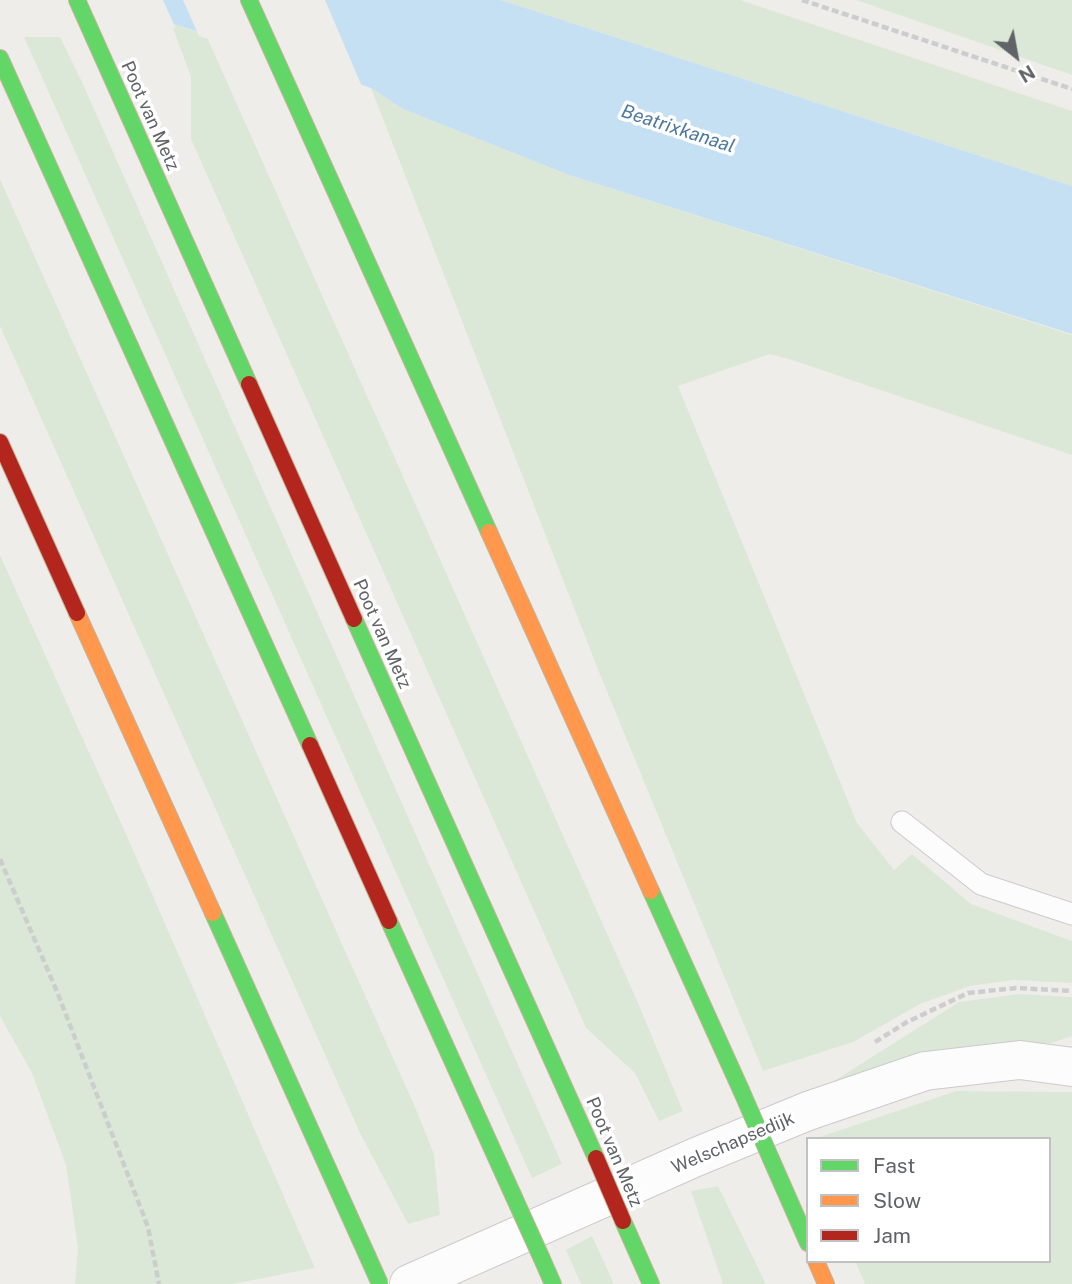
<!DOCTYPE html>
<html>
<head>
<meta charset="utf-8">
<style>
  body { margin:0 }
  #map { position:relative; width:1072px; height:1284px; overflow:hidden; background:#efedea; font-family:"Public Sans",sans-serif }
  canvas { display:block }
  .legend { position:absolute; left:806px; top:1137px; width:245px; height:126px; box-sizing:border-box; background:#fff; border:2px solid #bfc1c2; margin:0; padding:9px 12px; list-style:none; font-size:21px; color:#606367 }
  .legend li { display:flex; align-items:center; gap:14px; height:35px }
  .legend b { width:35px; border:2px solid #bfc1c2 }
  .north { position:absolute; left:981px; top:21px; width:70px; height:70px; -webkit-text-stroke:5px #fff; paint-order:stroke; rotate:149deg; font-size:19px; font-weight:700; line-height:28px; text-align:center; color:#606367 }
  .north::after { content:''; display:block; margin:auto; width:24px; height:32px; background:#606367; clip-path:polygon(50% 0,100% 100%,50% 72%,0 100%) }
</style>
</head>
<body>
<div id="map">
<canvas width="1072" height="1284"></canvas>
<ul class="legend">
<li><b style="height:9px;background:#63d668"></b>Fast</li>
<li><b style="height:9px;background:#ff974d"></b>Slow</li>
<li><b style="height:9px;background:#b3261e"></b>Jam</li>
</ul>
<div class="north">N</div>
</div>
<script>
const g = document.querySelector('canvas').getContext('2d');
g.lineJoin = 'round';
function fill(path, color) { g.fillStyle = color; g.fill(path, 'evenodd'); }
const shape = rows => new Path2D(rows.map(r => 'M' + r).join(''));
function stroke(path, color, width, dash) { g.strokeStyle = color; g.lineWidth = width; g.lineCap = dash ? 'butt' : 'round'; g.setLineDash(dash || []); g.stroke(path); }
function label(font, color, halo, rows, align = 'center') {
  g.font = font + ' "Public Sans",sans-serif'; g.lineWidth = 7; g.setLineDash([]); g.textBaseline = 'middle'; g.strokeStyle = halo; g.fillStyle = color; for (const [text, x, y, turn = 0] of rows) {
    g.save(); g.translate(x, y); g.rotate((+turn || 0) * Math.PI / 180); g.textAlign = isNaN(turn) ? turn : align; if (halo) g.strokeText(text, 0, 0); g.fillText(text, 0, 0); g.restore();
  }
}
const green = shape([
  [501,0,740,0,1072,111,1072,186],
  [856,0,1072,0,1072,75,989,46],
  [171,23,206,35,638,1003,683,1111,659,1121,635,1073,586,1028,191,139,191,77],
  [24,37,60,37,82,82,562,1164,532,1178],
  [371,88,403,109,569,175,1072,335,1072,455,792,360,770,354,678,386,857,823,894,870,912,854,971,904,1072,941,1072,983,1013,980,970,986,920,1004,853,1042,763,1071,599,672],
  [0,179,415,1107,434,1154,440,1215,408,1224,360,1133,0,326],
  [0,555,126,834,315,1268,232,1284,75,1284,78,1248,66,1165,32,1073,0,1016],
  [1019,994,1072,997,1072,1036,1051,1043,973,1046,834,1081,959,1002],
  [956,1091,1072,1092,1072,1284,865,1284,855,1261,1049,1261,1049,1139,814,1139],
  [718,1186,766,1284,723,1284,691,1191],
  [592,1236,614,1284,581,1284,566,1250]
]);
const water = shape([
  [147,0,501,0,1072,186,1072,334,569,175,403,109,371,88,171,23,166,11]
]);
const pier = shape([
  [143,0,163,0,176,29,169,26,163,14,158,11,156,7,145,3],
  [183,0,325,0,363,89,199,36]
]);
const path = shape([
  [802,0,1072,89],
  [0,859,58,994,148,1227,159,1284],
  [875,1042,907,1022,968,993,1016,988,1072,991]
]);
const lane = shape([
  [902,822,981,884,1072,914]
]);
const street = shape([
  [409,1284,696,1157,808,1111,925,1071,1020,1060,1072,1067]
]);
const fast = shape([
  [77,0,249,384],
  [249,0,489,532],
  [0,58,310,745],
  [354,619,596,1158],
  [651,891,741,1090],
  [213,913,367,1255],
  [389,921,513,1195],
  [771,1159,808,1243],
  [623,1221,651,1284],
  [542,1259,553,1284]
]);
const slow = shape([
  [489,532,651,891],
  [77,613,213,913],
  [816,1261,826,1284]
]);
const jam = shape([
  [249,384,354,619],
  [0,442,77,613],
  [310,745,389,921]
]);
const fastBridge = shape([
  [741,1090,771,1159],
  [513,1195,542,1259],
  [367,1255,380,1284]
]);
const jamBridge = shape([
  [596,1158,623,1221]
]);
const streetNames = [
  ["Poot van Metz",150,116,66],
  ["Poot van Metz",382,634,66],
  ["Welschapsedijk",733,1143,-23],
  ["Poot van Metz",614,1152,67]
];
const waterNames = [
  ["Beatrixkanaal",678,129,18]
];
fill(green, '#dbe8d8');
fill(water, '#c5e0f2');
fill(pier, '#efedea');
stroke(lane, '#cccbca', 23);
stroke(street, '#cccbca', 40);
stroke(fast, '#c3b59b', 18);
stroke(slow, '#c3b59b', 18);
stroke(jam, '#c3b59b', 18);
stroke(path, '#cbcecd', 4.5, [7, 3.5]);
stroke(lane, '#fdfcfc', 21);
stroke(street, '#fdfcfc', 38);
stroke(fast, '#63d668', 16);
stroke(slow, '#ff974d', 16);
stroke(jam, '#b3261e', 16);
stroke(fastBridge, '#c3b59b', 18, []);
stroke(jamBridge, '#c3b59b', 18, []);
stroke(fastBridge, '#63d668', 16);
stroke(jamBridge, '#b3261e', 16);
label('18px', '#606367', '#fff', streetNames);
label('italic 19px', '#4c789f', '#fff', waterNames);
</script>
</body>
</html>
